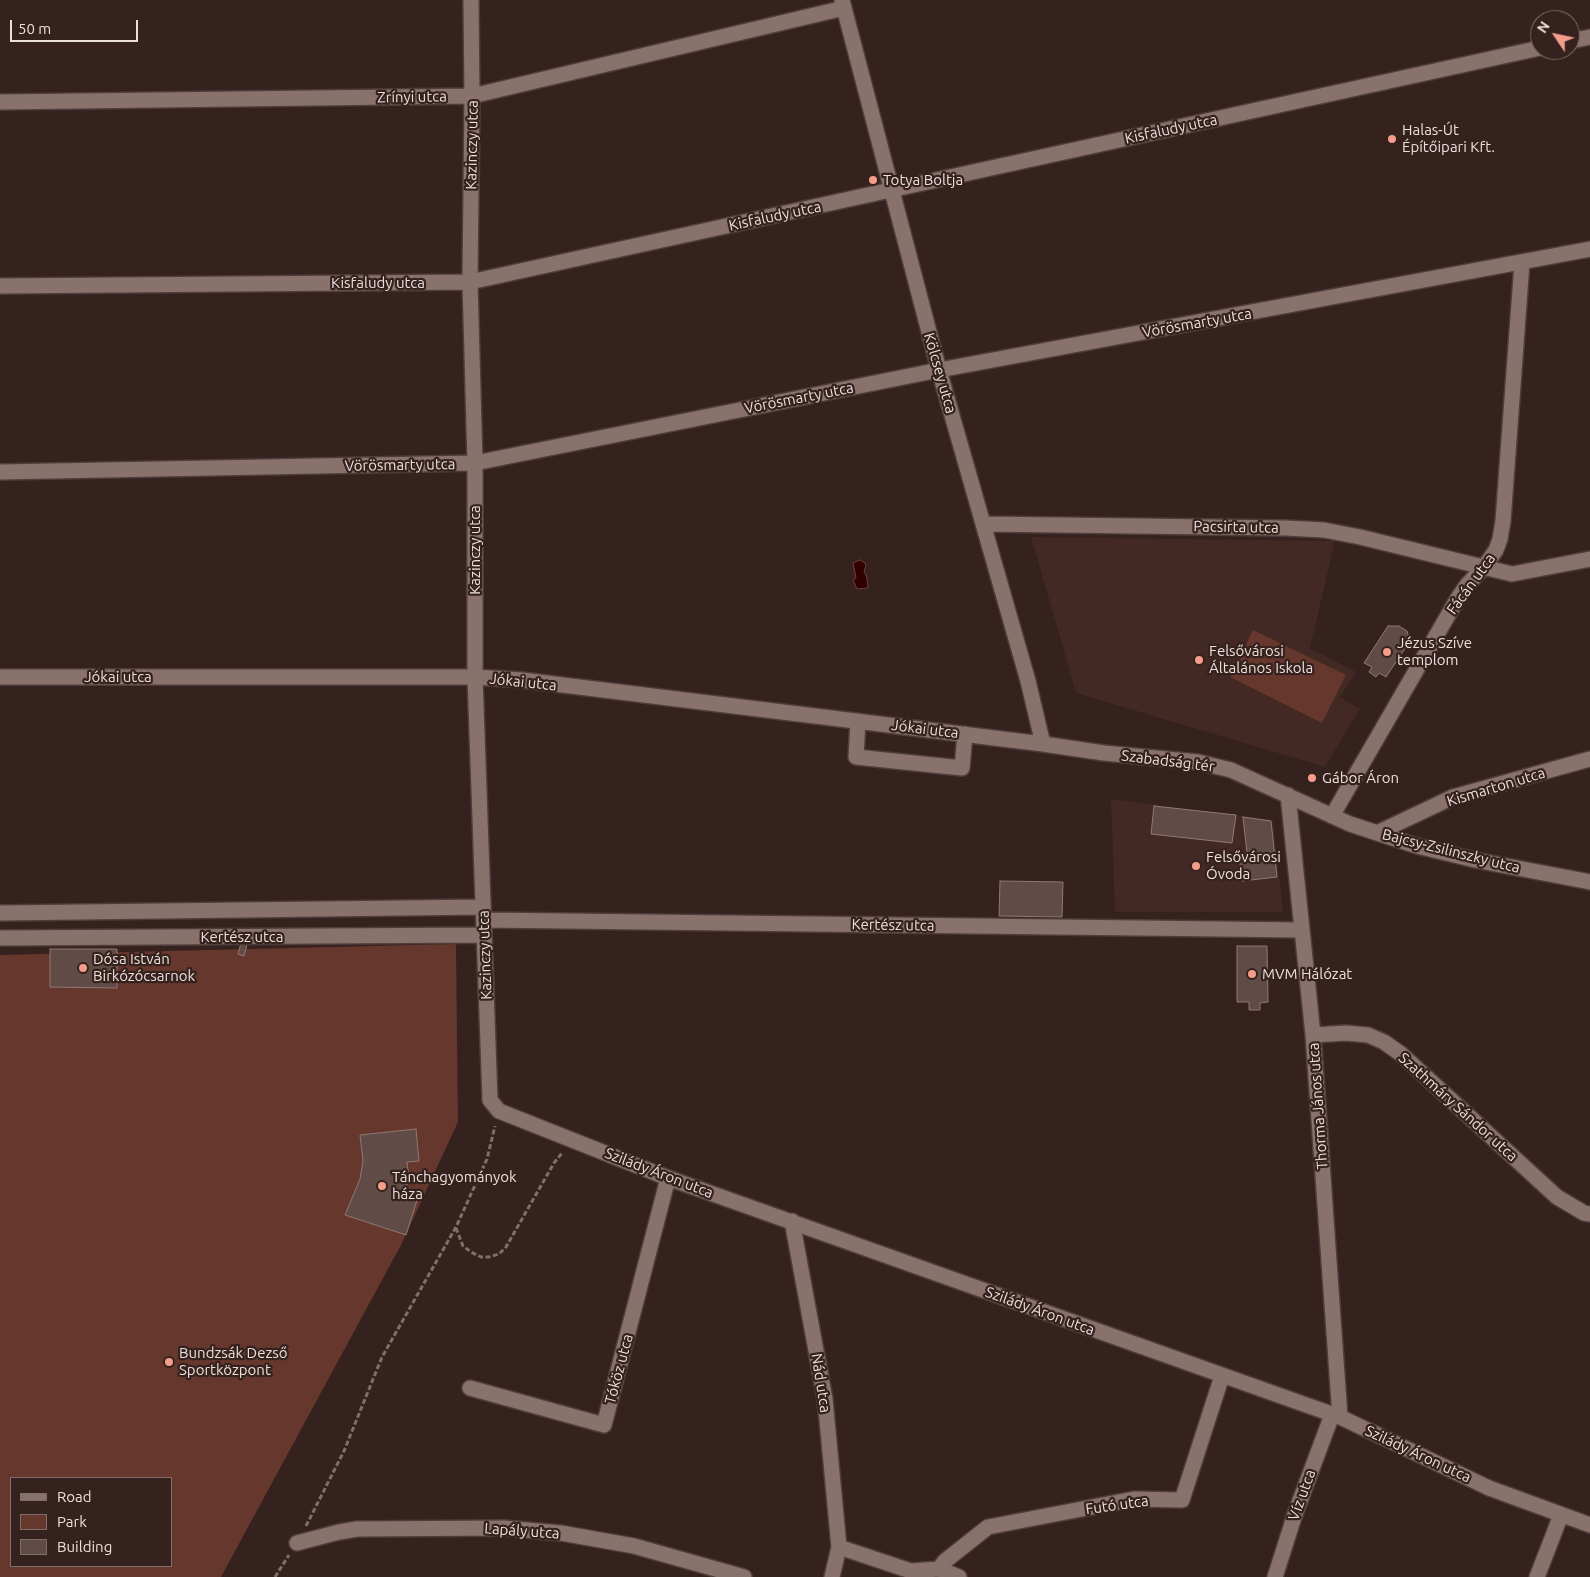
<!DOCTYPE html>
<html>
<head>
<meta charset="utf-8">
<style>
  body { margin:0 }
  #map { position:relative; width:1590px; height:1577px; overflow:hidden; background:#35211d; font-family:Ubuntu,sans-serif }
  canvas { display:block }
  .legend { position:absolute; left:10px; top:1477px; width:162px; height:90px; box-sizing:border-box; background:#35211d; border:1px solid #7e6d69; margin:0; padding:6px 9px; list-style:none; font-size:15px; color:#ebdedb }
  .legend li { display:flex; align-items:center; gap:10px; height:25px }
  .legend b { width:25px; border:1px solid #7e6d69 }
  .north { position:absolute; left:1530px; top:10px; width:50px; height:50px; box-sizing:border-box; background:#35211d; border:1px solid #7e6d69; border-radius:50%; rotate:304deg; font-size:14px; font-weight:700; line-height:20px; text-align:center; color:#ebdedb }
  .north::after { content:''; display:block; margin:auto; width:18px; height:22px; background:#f49d8b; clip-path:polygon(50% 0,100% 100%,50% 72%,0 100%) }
  .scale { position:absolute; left:10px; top:20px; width:128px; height:22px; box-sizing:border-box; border:2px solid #ebdedb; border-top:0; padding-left:6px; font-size:15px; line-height:18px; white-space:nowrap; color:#ebdedb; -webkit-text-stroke:4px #35211d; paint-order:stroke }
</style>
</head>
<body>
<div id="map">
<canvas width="1590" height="1577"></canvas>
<ul class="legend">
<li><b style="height:6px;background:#89716c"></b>Road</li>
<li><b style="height:14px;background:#65372d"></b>Park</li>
<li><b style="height:14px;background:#614b46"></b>Building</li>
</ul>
<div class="north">N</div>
<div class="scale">50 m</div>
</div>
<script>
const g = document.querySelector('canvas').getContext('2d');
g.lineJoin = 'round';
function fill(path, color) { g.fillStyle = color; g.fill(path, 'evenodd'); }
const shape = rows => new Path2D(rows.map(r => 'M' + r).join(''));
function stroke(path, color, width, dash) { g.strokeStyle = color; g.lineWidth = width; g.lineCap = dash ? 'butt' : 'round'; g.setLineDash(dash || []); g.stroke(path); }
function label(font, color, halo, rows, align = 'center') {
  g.font = font + ' Ubuntu,sans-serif'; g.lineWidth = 4.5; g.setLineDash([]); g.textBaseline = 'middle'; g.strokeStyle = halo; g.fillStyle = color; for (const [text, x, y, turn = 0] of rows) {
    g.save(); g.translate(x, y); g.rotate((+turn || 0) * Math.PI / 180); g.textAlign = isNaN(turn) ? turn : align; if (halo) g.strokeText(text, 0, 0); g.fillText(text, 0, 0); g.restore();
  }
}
const built = shape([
  [1031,537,1335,541,1310,648,1356,672,1340,697,1360,709,1325,767,1076,693],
  [1111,799,1273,820,1283,912,1115,912]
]);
const green = shape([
  [1253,630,1346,675,1322,723,1230,677],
  [456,944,458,1122,401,1245,221,1577,0,1577,0,955],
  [11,1478,171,1478,171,1566,11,1566]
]);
const water = shape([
  [860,560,865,563,866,566,864,571,867,578,868,588,857,589,853,580,856,578,853,563,860,560]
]);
const building = shape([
  [1388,626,1399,626,1407,631,1410,641,1386,677,1379,673,1376,677,1369,672,1372,667,1364,663,1388,626],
  [1154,806,1236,815,1232,843,1151,834,1154,806],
  [1243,817,1271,821,1277,877,1242,881,1239,854,1247,853,1243,817],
  [1000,881,1063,882,1062,917,999,916,1000,881],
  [241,943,247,945,244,956,238,954,241,943],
  [1237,946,1267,946,1268,1002,1260,1003,1260,1010,1249,1010,1249,1002,1237,1002,1237,946],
  [50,949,117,949,117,988,50,987,50,949],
  [416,1129,419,1161,407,1162,409,1179,404,1193,418,1197,406,1235,345,1215,360,1179,363,1161,360,1135,416,1129]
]);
const path = shape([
  [456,1228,463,1246,471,1252,481,1257,489,1257,499,1254,506,1247,554,1163,562,1153],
  [306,1526,344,1451,382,1357,456,1227,487,1159,495,1126],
  [275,1577,289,1555]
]);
const minor = shape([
  [471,0,472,96,470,282,475,463,475,677,490,1100,499,1111,668,1178,1340,1417,1489,1488,1590,1525],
  [842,0,939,370,1028,681,1043,744],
  [1570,41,1590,37],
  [0,102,472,96,844,8],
  [0,286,470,282,1540,48],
  [0,472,475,463,939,370,1590,249],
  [984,524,1285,528,1324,530,1360,537,1512,574,1590,559],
  [0,677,475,677,522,680,1043,744,1104,753,1198,762,1231,770,1350,824,1417,846,1475,860,1590,882],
  [858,721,856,757,962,768,965,734],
  [1288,795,1313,1035,1340,1417],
  [1332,816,1458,598,1467,585,1484,567,1496,550,1500,539,1503,521,1522,263],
  [1377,833,1453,797,1590,759],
  [0,913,483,907],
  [484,920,1302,930],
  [0,938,484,935],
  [1313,1035,1346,1033,1368,1035,1384,1042,1401,1054,1557,1197,1584,1213,1590,1214],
  [792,1221,825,1399,839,1547,832,1577],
  [470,1388,604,1425,668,1178],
  [297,1543,339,1532,357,1529,504,1528,561,1533,634,1546,744,1577],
  [839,1547,911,1571,939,1569,959,1577],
  [939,1569,945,1561,988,1527,1134,1499,1182,1500,1222,1376],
  [1275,1577,1295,1514,1332,1415],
  [1537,1577,1561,1515]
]);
const markers = [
  [1392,139,5,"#f49d8b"],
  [873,180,5,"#f49d8b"],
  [1387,652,5,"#f49d8b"],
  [1199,660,5,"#f49d8b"],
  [1312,778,5,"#f49d8b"],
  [1196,866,5,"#f49d8b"],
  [83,968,5,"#f49d8b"],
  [1252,974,5,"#f49d8b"],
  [382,1186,5,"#f49d8b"],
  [169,1362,5,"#f49d8b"]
];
const streetNames = [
  ["Zrínyi utca",412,97,-1],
  ["Kisfaludy utca",1171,129,-12],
  ["Kazinczy utca",472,145,-89],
  ["Kisfaludy utca",775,216,-12],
  ["Kisfaludy utca",378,283],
  ["Vörösmarty utca",1197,323,-10],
  ["Kölcsey utca",940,373,74],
  ["Vörösmarty utca",799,398,-11],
  ["Vörösmarty utca",400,465,-1],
  ["Pacsirta utca",1236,527,1],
  ["Kazinczy utca",475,550,-90],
  ["Fácán utca",1471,584,-54],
  ["Jókai utca",118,677],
  ["Jókai utca",523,682,6],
  ["Jókai utca",925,729,7],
  ["Szabadság tér",1168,761,7],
  ["Kismarton utca",1496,787,-17],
  ["Bajcsy-Zsilinszky utca",1451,851,14],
  ["Kertész utca",893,925,1],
  ["Kertész utca",242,937],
  ["Kazinczy utca",485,955,-92],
  ["Thorma János utca",1318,1106,-94],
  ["Szathmáry Sándor utca",1458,1107,42],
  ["Szilády Áron utca",659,1173,21],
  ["Szilády Áron utca",1040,1311,20],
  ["Tóköz utca",619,1369,-75],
  ["Nád utca",821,1383,81],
  ["Szilády Áron utca",1418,1454,25],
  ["Víz utca",1302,1495,-70],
  ["Futó utca",1117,1505,-8],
  ["Lapály utca",522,1531,4]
];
const poiNames = [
  ["Halas-Út",1402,130],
  ["Építőipari Kft.",1402,147],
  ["Totya Boltja",883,180],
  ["Jézus Szíve",1397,643],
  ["templom",1397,660],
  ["Felsővárosi",1209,651],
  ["Általános Iskola",1209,668],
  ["Gábor Áron",1322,778],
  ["Felsővárosi",1206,857],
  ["Óvoda",1206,874],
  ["Dósa István",93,959],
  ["Birkózócsarnok",93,976],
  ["MVM Hálózat",1262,974],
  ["Tánchagyományok",392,1177],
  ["háza",392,1194],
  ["Bundzsák Dezső",179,1353],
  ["Sportközpont",179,1370]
];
fill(built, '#432923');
fill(green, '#65372d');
fill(water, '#300000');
stroke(water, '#684342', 1);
fill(building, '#614b46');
stroke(building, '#917973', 1);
stroke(minor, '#4e3d3a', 18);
stroke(path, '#7f6e6b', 3, [5, 2.5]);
stroke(minor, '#89716c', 15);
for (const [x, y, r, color] of markers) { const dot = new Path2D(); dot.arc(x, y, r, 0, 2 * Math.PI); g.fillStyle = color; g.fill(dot); stroke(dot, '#35211d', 2); }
label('15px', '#ebdedb', '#35211d', streetNames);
label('15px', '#ebdedb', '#35211d', poiNames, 'left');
</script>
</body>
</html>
